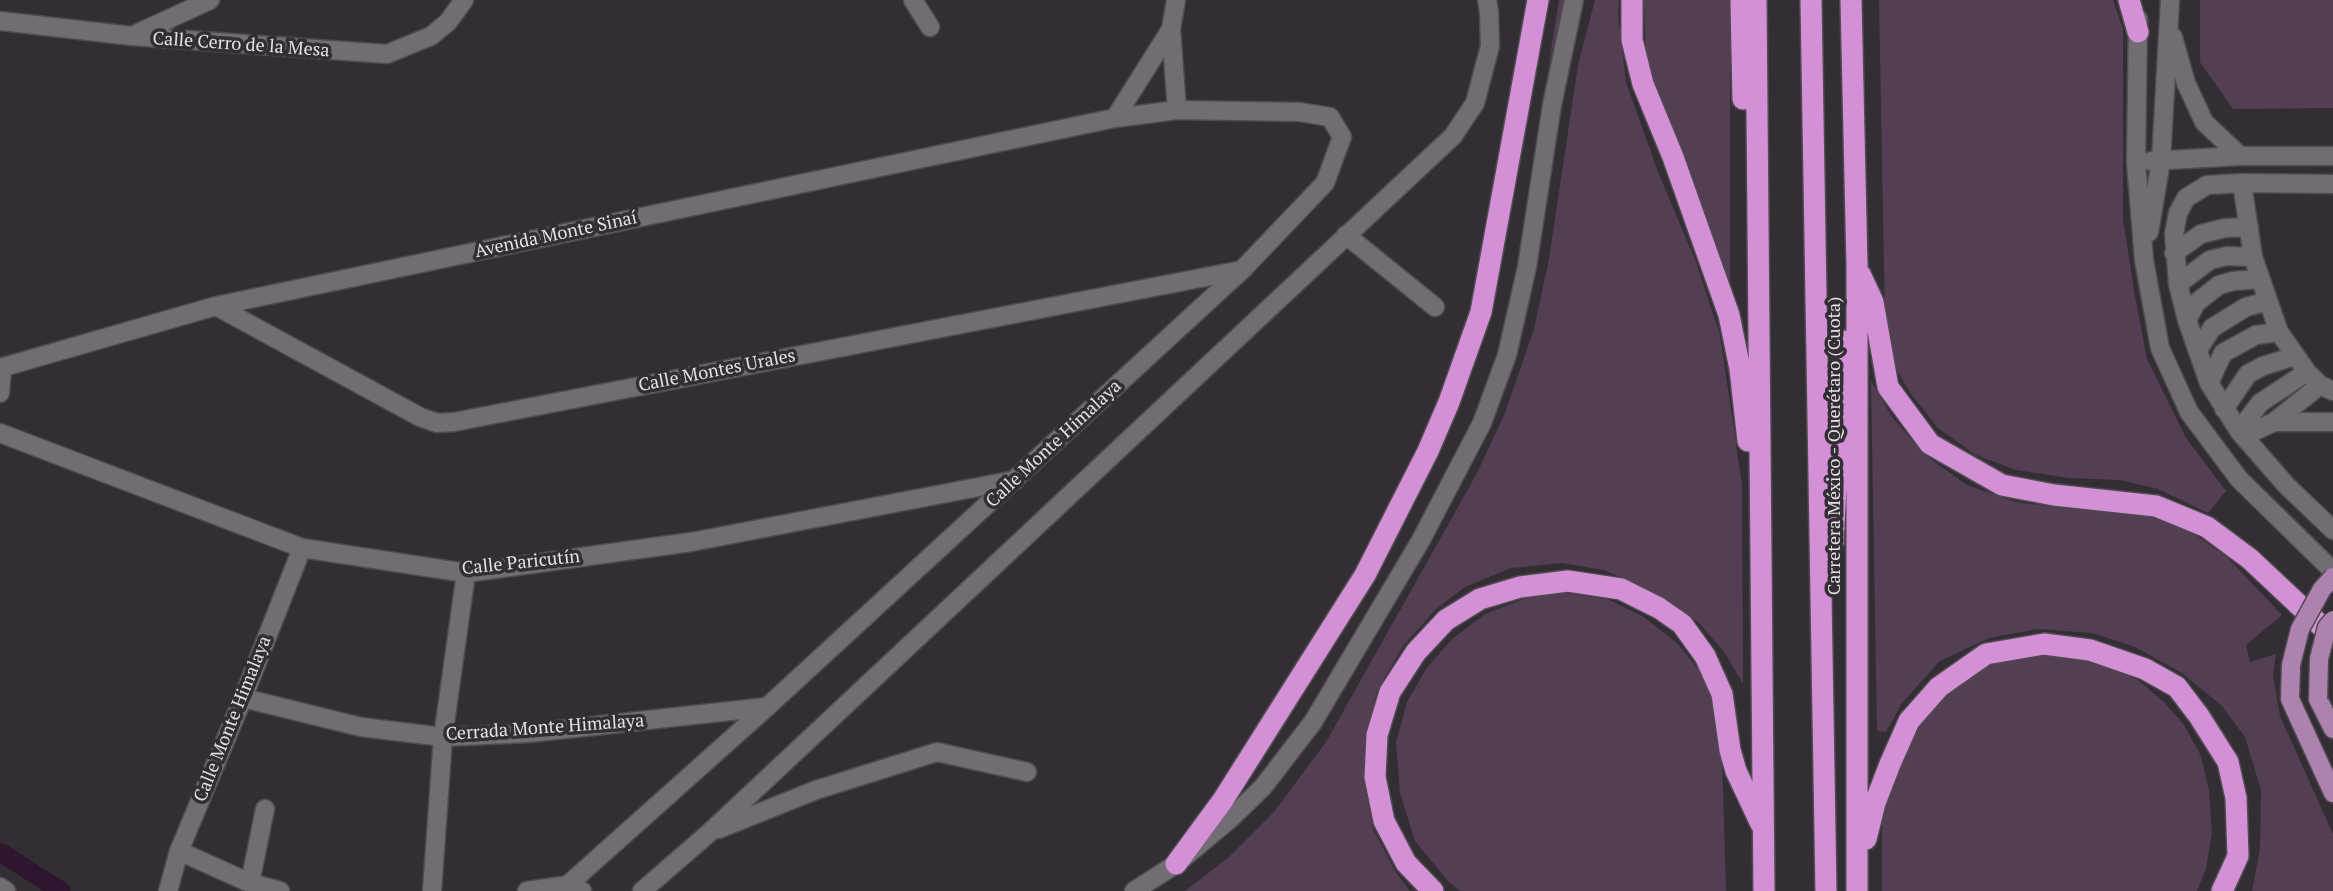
<!DOCTYPE html>
<html>
<head>
<meta charset="utf-8">
<style>
  body { margin:0 }
  canvas { display:block; background:#332e33 }
</style>
</head>
<body>
<canvas width="2333" height="891"></canvas>
<script>
const g = document.querySelector('canvas').getContext('2d');
g.lineJoin = 'round';
function fill(path, color) { g.fillStyle = color; g.fill(path, 'evenodd'); }
const shape = rows => new Path2D(rows.map(r => 'M' + r).join(''));
function stroke(path, color, width, dash) { g.strokeStyle = color; g.lineWidth = width; g.lineCap = dash ? 'butt' : 'round'; g.setLineDash(dash || []); g.stroke(path); }
function label(font, color, halo, rows, align = 'center') {
  g.font = font + ' "PT Serif",serif'; g.lineWidth = 7; g.setLineDash([]); g.textBaseline = 'middle'; g.strokeStyle = halo; g.fillStyle = color; for (const [text, x, y, turn = 0] of rows) {
    g.save(); g.translate(x, y); g.rotate((+turn || 0) * Math.PI / 180); g.textAlign = isNaN(turn) ? turn : align; if (halo) g.strokeText(text, 0, 0); g.fillText(text, 0, 0); g.restore();
  }
}
const green = shape([
  [1559,0,1565,0,1548,68],
  [1595,0,1619,0,1618,15,1626,82,1658,172,1696,262,1720,335,1742,485,1743,684,1725,653,1699,623,1671,602,1638,584,1603,570,1562,563,1511,568,1465,587,1437,608,1403,646,1377,691,1365,738,1364,781,1373,829,1395,871,1410,891,1185,891,1228,858,1274,812,1326,742,1476,475,1505,413,1534,329,1549,259,1578,65],
  [1644,0,1730,0,1730,290,1646,62],
  [1879,0,2113,0,2123,29,2123,220,2135,296,2147,359,2186,438,2226,491,2208,513,2158,489,2120,480,2069,478,2016,470,1974,454,1938,428,1911,394,1893,364,1885,321],
  [2200,0,2333,0,2333,108,2233,109,2200,62],
  [1871,381,1892,417,1925,455,1967,485,2016,502,2070,509,2120,511,2159,518,2197,536,2227,557,2282,615,2246,645,2250,662,2276,654,2273,675,2280,716,2333,834,2333,891,2252,891,2260,848,2261,790,2245,737,2222,706,2182,673,2135,647,2092,633,2037,629,1989,638,1940,661,1902,703,1886,732,1877,731],
  [1566,593,1607,599,1644,617,1677,643,1703,675,1721,721,1726,891,1460,891,1448,881,1415,841,1400,793,1396,743,1407,702,1426,669,1452,639,1485,614,1526,598],
  [2061,651,2112,665,2139,681,2164,702,2184,725,2201,756,2209,791,2212,832,2206,869,2197,891,1882,891,1882,813,1907,736,1957,682,2010,656]
]);
const canal = shape([
  [0,852,61,891]
]);
const minor = shape([
  [913,0,930,27],
  [1176,0,1171,29,1177,110],
  [2138,19,2136,162,2144,260,2160,348,2189,412,2239,479,2333,571],
  [0,21,132,36,387,54,431,36,448,22,464,0],
  [134,35,210,0],
  [2173,37,2186,83,2204,122,2240,156],
  [1115,118,1171,29],
  [2151,161,2240,156,2333,156],
  [2242,183,2333,184],
  [2149,232,2161,161,2170,0],
  [1346,235,1435,307],
  [2174,253,2201,234,2225,228,2249,227],
  [2178,284,2210,260,2227,256,2253,257],
  [216,306,420,417,437,423,454,422,1242,270],
  [2187,320,2196,303,2219,285,2233,281,2259,279],
  [2198,350,2212,328,2246,307,2268,301],
  [0,368,216,306,1115,118,1177,110,1300,112,1330,117,1342,137,1325,183,1242,270,767,707,561,891],
  [2209,383,2223,353,2256,335,2279,332],
  [2333,391,2320,385,2307,372,2279,332,2253,257,2242,183,2207,185,2186,198,2178,213,2174,234,2178,284,2187,320,2209,383,2239,431,2286,485,2333,530],
  [0,393,2,368],
  [2224,409,2248,374,2263,366,2295,356],
  [2274,422,2320,385],
  [2239,431,2260,403,2307,372],
  [0,433,302,548,466,573,691,542,1015,480],
  [2244,436,2274,422,2333,422],
  [243,698,361,727,443,737,529,733,767,707],
  [719,829,816,790,937,752,1027,772],
  [179,851,250,883,280,891],
  [250,883,265,809],
  [0,887,6,891],
  [168,891,179,851,243,698,302,548],
  [432,891,443,737,466,573],
  [527,891,569,885,582,891],
  [642,891,709,833,1453,136,1475,103,1490,46,1489,12,1487,0],
  [1134,891,1176,864,1230,819,1263,787,1313,722,1421,540,1482,423,1507,355,1527,267,1552,105,1574,0]
]);
const major = shape([
  [2291,665,2290,699,2333,793],
  [2318,699,2333,729]
]);
const highway = shape([
  [1632,0,1632,40,1643,84,1673,157,1729,315,1740,369,1748,441],
  [1741,0,1743,99],
  [1756,0,1764,891],
  [1811,0,1826,891],
  [1851,0,1857,266,1857,891],
  [2129,0,2138,32],
  [1860,274,1873,302,1888,387,1930,444,2002,485,2054,495,2156,506,2207,527,2250,559,2333,637],
  [1833,543,1844,341],
  [1866,839,1875,803,1890,764,1909,721,1939,687,1986,654,2044,644,2090,650,2145,669,2177,687,2199,716,2228,762,2236,798,2238,856,2222,891],
  [1176,864,1223,800,1365,575,1428,451,1449,402,1481,312,1538,0],
  [1433,891,1406,863,1384,821,1375,777,1377,735,1390,692,1416,652,1446,620,1480,599,1520,587,1568,581,1621,589,1659,608,1682,624,1705,656,1722,694,1730,750,1736,771,1761,824]
]);
const majorBridge = shape([
  [2291,665,2300,629,2322,589,2333,577],
  [2318,699,2319,659,2327,627,2333,620]
]);
const streetNames = [
  ["Calle Cerro de la Mesa",241,45,4],
  ["Avenida Monte Sinaí",556,235,-12],
  ["Calle Montes Urales",717,371,-11],
  ["Calle Monte Himalaya",1054,444,-43],
  ["Carretera México - Querétaro (Cuota)",1835,446,-90],
  ["Calle Paricutín",521,563,-6],
  ["Calle Monte Himalaya",233,719,-68],
  ["Cerrada Monte Himalaya",545,728,-4]
];
fill(green, '#533e53');
stroke(canal, '#2d162e', 19);
stroke(minor, '#4f4b4f', 21);
stroke(major, '#4f4b4f', 21);
stroke(highway, '#4f4b4f', 24);
stroke(minor, '#736d73', 18);
stroke(major, '#ad82ae', 18);
stroke(highway, '#d490d6', 21);
stroke(majorBridge, '#4f4b4f', 21, []);
stroke(majorBridge, '#ad82ae', 18);
label('18px', '#e4e0e4', '#332e33', streetNames);
</script>
</body>
</html>
